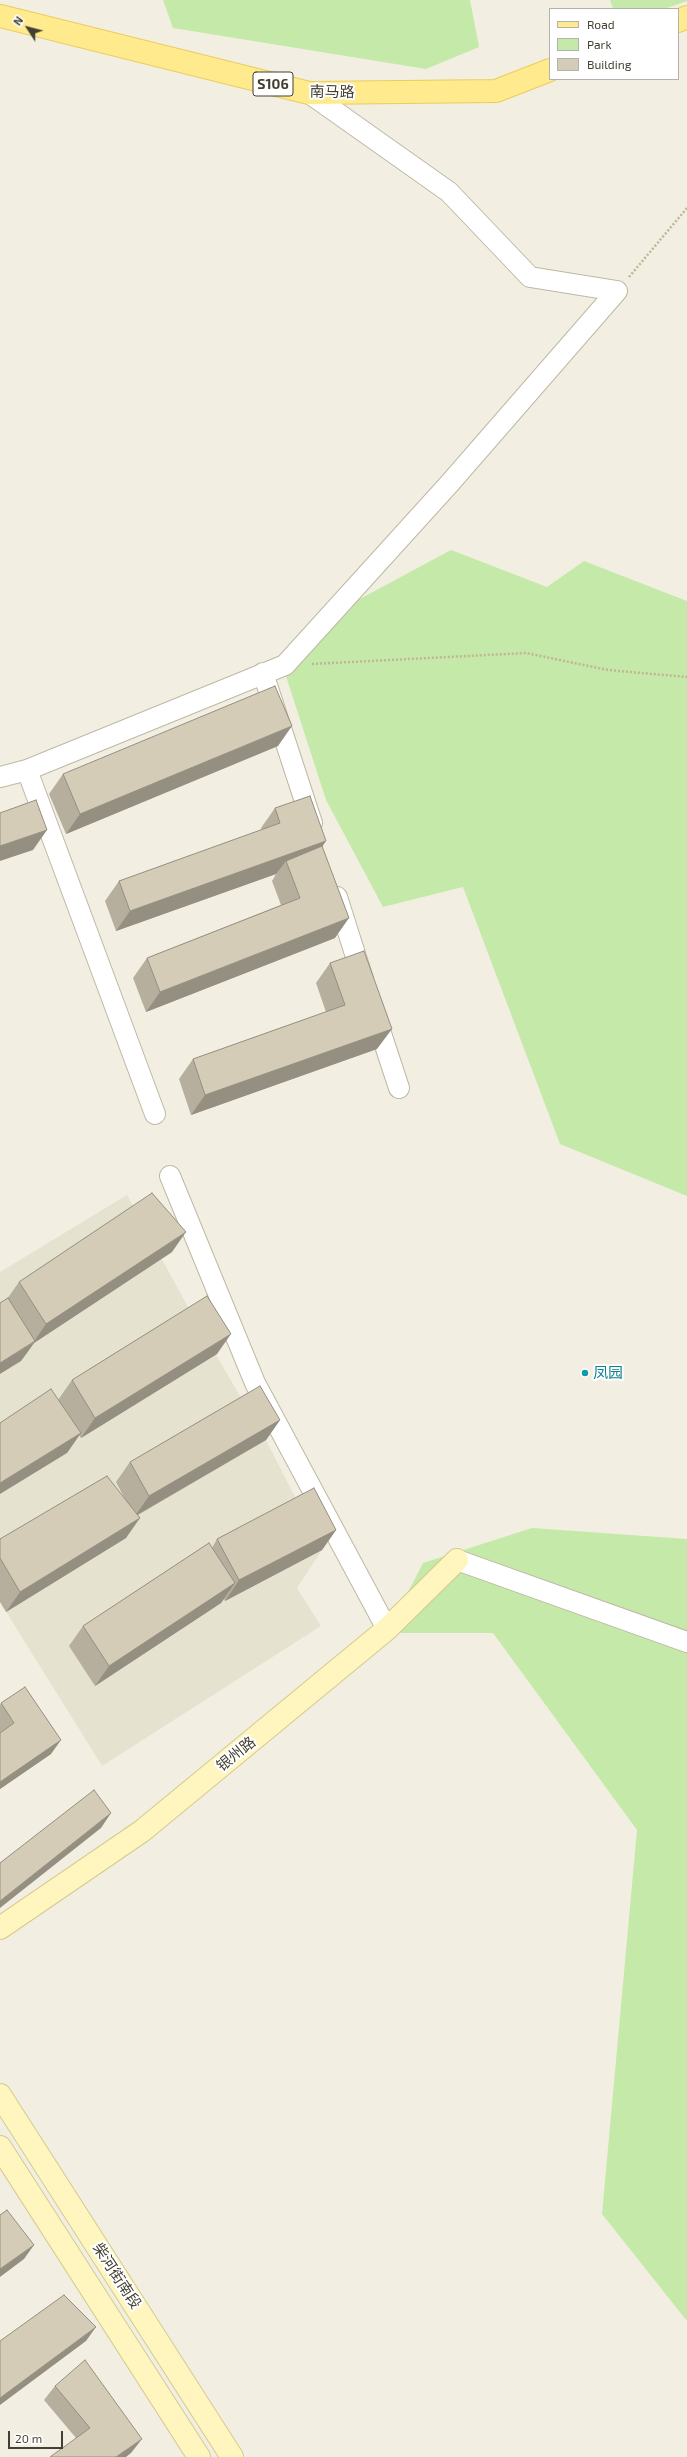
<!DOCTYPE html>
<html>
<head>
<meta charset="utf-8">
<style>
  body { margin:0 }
  #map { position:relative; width:687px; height:2457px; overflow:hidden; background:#f2efe2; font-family:"Exo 2",sans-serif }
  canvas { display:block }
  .legend { position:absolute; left:549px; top:8px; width:130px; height:72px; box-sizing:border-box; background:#fff; border:1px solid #b4b2ad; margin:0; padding:5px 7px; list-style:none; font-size:12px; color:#443f32 }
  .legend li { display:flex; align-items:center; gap:8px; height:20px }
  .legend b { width:20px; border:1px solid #b4b2ad }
  .north { position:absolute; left:8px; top:8px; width:40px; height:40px; -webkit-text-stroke:3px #fff; paint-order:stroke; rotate:306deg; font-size:11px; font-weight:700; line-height:16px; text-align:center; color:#443f32 }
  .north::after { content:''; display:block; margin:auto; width:14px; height:18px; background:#443f32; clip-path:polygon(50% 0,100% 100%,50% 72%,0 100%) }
  .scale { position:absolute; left:8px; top:2431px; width:55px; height:18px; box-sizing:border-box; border:2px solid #443f32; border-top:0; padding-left:5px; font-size:12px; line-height:14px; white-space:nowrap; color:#443f32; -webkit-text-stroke:3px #fff; paint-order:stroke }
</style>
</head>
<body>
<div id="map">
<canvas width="687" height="2457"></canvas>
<ul class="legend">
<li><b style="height:5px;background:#ffeb8e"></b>Road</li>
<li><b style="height:11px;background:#c5e9a8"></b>Park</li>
<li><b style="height:11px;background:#d4ccb7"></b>Building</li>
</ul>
<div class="north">N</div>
<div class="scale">20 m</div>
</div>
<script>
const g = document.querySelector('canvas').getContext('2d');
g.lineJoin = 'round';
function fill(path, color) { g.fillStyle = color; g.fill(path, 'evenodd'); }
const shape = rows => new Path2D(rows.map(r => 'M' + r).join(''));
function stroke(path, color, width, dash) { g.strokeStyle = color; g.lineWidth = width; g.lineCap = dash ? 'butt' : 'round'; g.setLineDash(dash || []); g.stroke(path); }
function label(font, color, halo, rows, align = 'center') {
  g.font = font + ' "Exo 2","Noto Sans SC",sans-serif'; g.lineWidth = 4; g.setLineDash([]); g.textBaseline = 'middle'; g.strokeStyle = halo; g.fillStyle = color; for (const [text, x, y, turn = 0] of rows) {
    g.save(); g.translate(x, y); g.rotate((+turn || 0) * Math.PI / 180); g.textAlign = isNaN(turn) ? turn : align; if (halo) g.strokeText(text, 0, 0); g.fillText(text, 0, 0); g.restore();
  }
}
const residential = shape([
  [127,1195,193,1316,266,1440,322,1550,297,1588,321,1626,102,1766,0,1602,0,1272]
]);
const green = shape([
  [163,0,470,0,479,47,426,69,173,28],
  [610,0,687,0,687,1,664,9,613,9],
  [451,550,547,587,584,561,687,601,687,1196,560,1144,463,887,383,907,326,800,284,670,356,601],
  [532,1528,687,1539,687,2321,602,2214,637,1830,493,1633,387,1633,423,1563]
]);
const path = shape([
  [629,277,687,208],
  [312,664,526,653,608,670,687,677]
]);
const minor = shape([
  [309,93,449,192,530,277,617,291],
  [263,673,312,823],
  [27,770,155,1114],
  [0,777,27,770,285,665,450,483,617,291],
  [337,897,363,979],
  [375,1015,399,1088],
  [170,1176,255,1383,387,1629],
  [457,1560,687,1642]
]);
const secondary = shape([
  [0,1928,142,1831,387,1629,457,1560],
  [0,2095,232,2457],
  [0,2147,199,2457]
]);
const primary = shape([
  [0,16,309,93,496,91,550,70],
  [678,21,687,17]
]);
const wall = shape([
  [278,746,66,834,49,794,63,774],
  [275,808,322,847,335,938,146,1012,133,978,147,958,281,905,272,881,276,874,116,931,105,901,119,881,262,830,261,828],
  [330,963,377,1049,191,1115,179,1079,193,1059,326,1012,316,983],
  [172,1252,34,1343,21,1361,7,1299,19,1282],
  [217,1354,81,1438,79,1435,67,1453,58,1400,72,1380],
  [280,1420,266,1440,138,1515,126,1538,6,1612,0,1602,0,1539,125,1499,116,1482,130,1462],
  [336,1530,322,1550,225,1601,224,1599,221,1603,95,1686,69,1646,83,1626,212,1548,217,1539],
  [1,1703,51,1754,0,1789,0,1705],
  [55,2386,131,2453,76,2438,44,2400]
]);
const shadedWall = shape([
  [292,726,278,746,66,834,80,814],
  [47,830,33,850,0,861,0,846],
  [326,841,312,862,286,861,276,874,116,931,130,911],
  [349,918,335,938,146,1012,160,992],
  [392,1029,377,1049,191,1115,205,1095],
  [186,1232,172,1252,34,1343,21,1361,0,1374,0,1363,33,1343,46,1324],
  [231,1334,217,1354,81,1438,95,1418],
  [280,1420,266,1440,135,1516,149,1496],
  [81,1433,67,1453,0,1494,0,1483],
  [140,1518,126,1538,6,1612,20,1592],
  [336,1530,322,1550,225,1601,239,1580],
  [235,1583,221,1603,95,1686,109,1666],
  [61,1740,51,1754,0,1789,0,1782],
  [111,1813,101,1828,0,1908,0,1901],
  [34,2245,24,2259,0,2277,0,2269],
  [96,2327,86,2341,0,2405,0,2398],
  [142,2439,131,2453,126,2457,116,2457]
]);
const building = shape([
  [275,686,292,726,80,814,63,774,275,686],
  [310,796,326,841,130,911,119,881,280,823,275,808,310,796],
  [36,800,47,830,0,846,0,813,36,800],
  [322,846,349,918,160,992,147,958,300,898,286,861,322,846],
  [364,951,392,1029,205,1095,193,1059,345,1005,330,963,364,951],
  [152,1193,186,1232,46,1324,19,1282,152,1193],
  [207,1296,231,1334,95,1418,72,1380,207,1296],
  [8,1298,35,1341,0,1363,0,1303,8,1298],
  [260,1386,280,1420,149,1496,130,1462,260,1386],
  [51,1389,81,1433,0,1483,0,1423,51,1389],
  [107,1476,140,1518,20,1592,0,1558,0,1539,107,1476],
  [314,1488,336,1530,239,1580,217,1539,314,1488],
  [209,1543,235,1583,109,1666,83,1626,209,1543],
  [25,1687,61,1740,0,1782,0,1733,14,1723,1,1703,25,1687],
  [94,1790,111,1813,0,1901,0,1863,94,1790],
  [7,2210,34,2245,0,2269,0,2215,7,2210],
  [64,2295,96,2327,0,2398,0,2341,64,2295],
  [85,2360,142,2439,116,2457,50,2457,90,2428,55,2386,85,2360]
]);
const markers = [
  [585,1373,4,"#0f9aa8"]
];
const shields = [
  [273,84,40]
];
const shieldNames = [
  ["S106",273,84]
];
const streetNames = [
  ["南马路",332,92,1],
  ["银州路",236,1754,-39],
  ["柴河街南段",117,2276,57]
];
const cultureNames = [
  ["凤园",593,1373]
];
fill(residential, '#e6e2d0');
fill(green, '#c5e9a8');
stroke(minor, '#beb8a4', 22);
stroke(secondary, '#d4ca8f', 24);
stroke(primary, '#eacd59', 24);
stroke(path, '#c0b595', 2.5, [2, 2]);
stroke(minor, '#fff', 20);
stroke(secondary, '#fff6bf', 22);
stroke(primary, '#ffeb8e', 22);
fill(wall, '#b6af9d');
fill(shadedWall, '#948f80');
fill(building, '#d4ccb7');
stroke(building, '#948f80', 1);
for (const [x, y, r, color] of markers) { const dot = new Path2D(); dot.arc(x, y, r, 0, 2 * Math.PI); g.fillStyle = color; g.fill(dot); stroke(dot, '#fff', 1.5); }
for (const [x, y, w] of shields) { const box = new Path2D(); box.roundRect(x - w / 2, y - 12, w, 24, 3); g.fillStyle = '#fff'; g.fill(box); stroke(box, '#443f32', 1); }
label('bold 14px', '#443f32', null, shieldNames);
label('15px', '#443f32', '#fff', streetNames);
label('15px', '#0d838f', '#fff', cultureNames, 'left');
</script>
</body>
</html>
